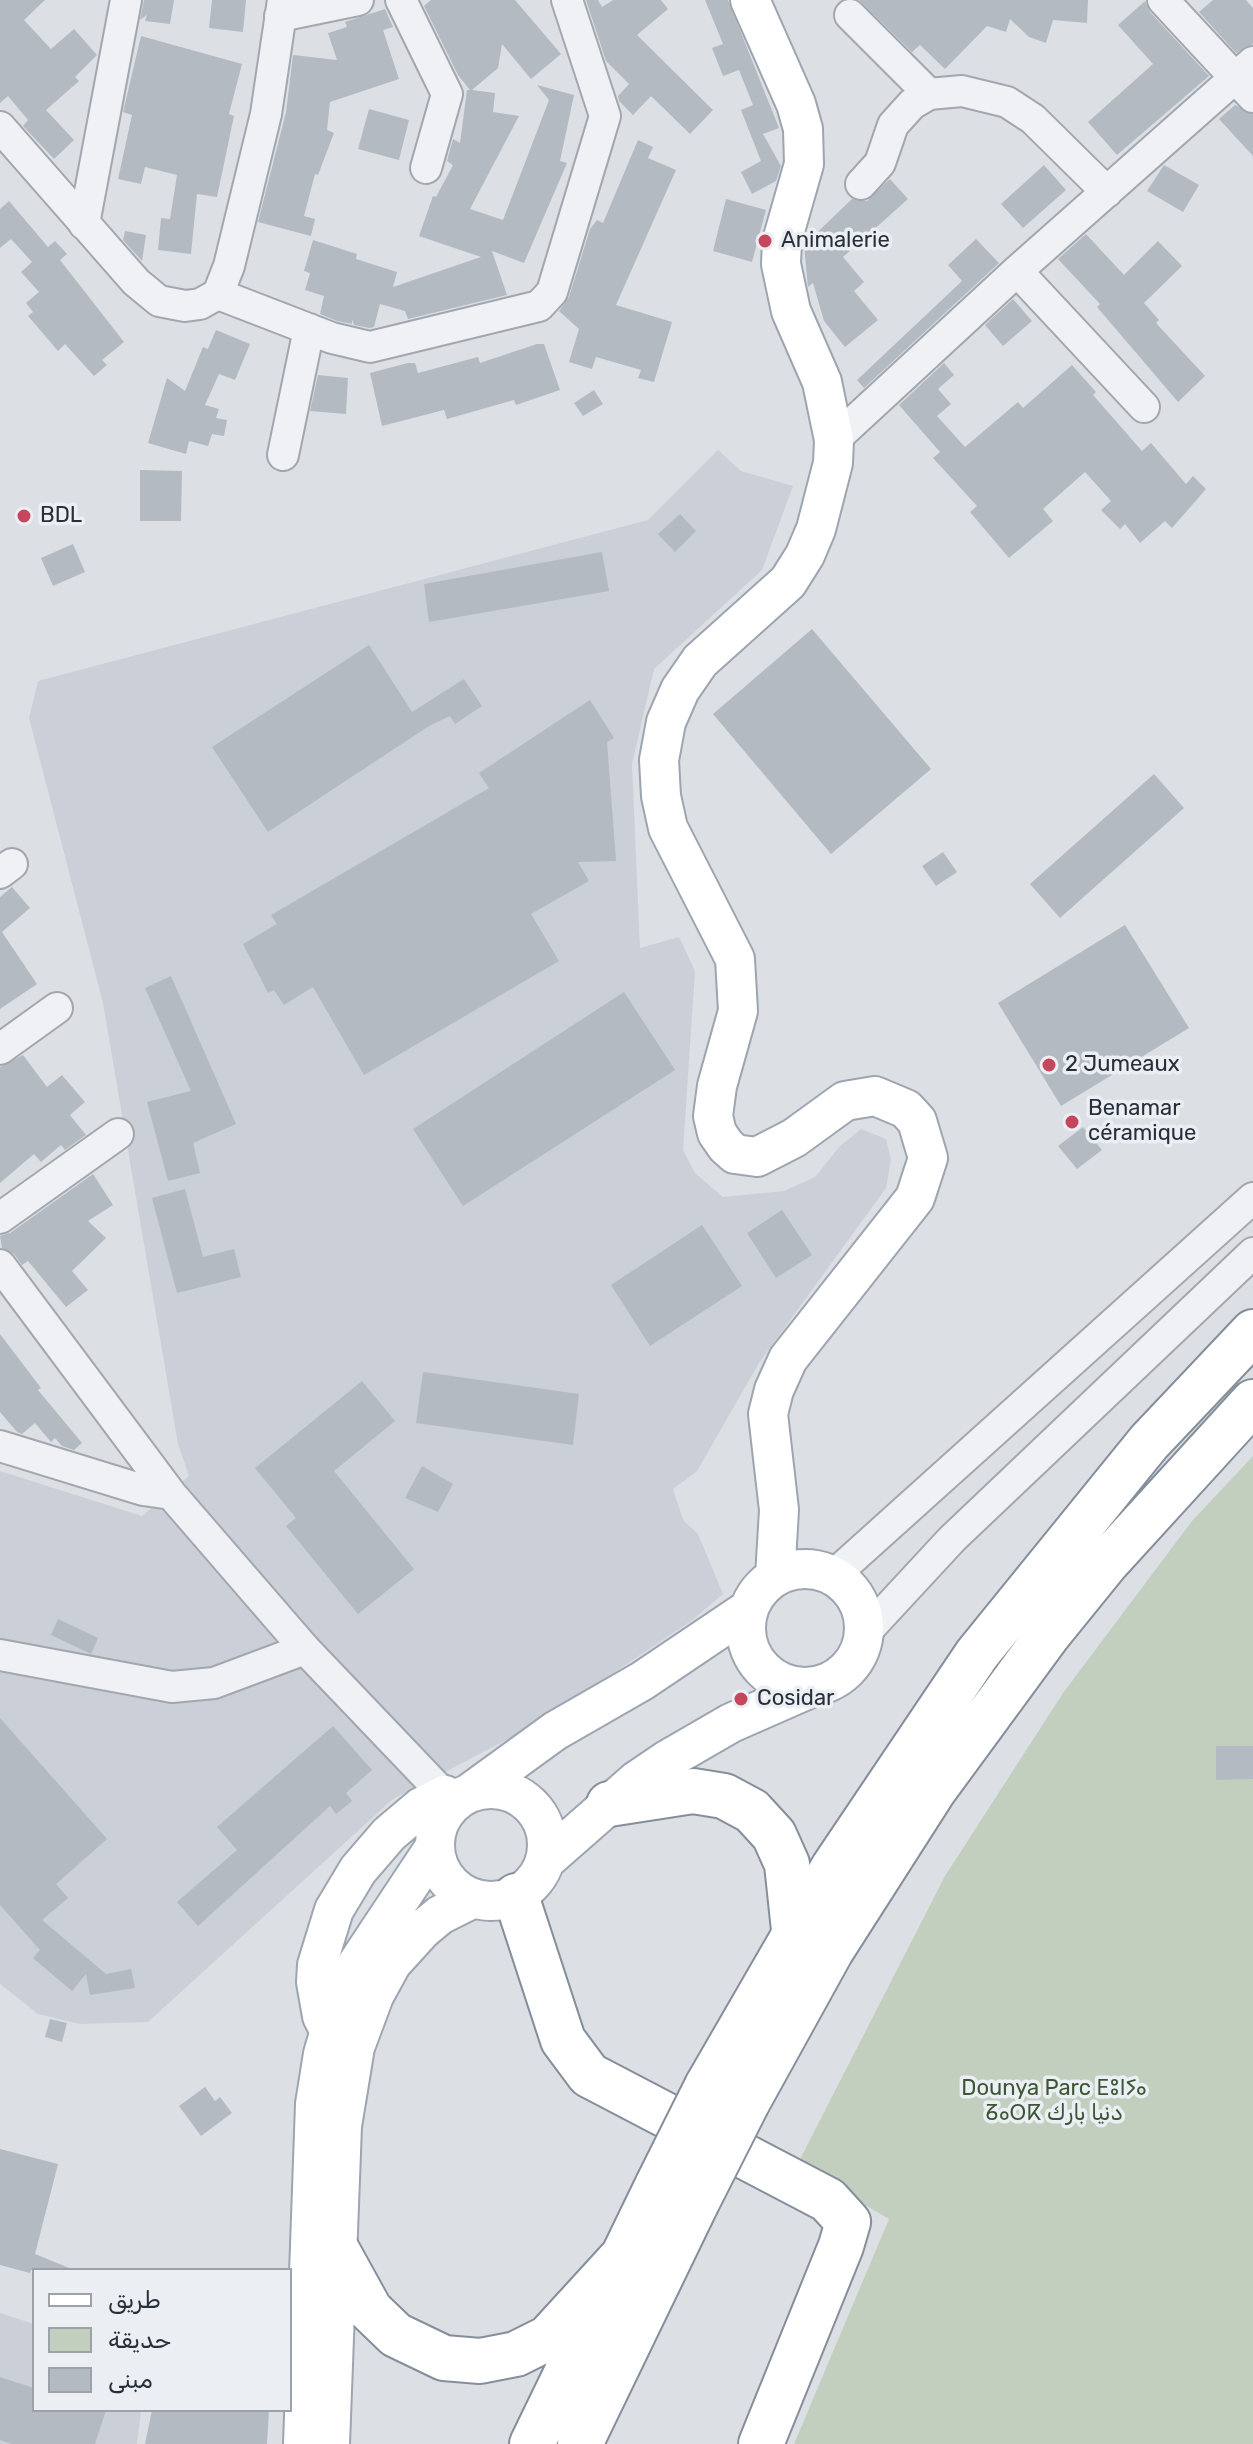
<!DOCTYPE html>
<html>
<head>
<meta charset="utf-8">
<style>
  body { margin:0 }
  #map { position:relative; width:1253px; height:2444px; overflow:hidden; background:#dce0e5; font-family:Rubik,"Noto Naskh Arabic",sans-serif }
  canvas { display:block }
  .legend { position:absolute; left:32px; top:2268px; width:260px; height:144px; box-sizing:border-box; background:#ebeff3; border:2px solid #9da2a9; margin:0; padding:10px 14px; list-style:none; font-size:24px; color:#272f3b }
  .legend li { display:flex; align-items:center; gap:16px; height:40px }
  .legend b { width:40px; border:2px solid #9da2a9 }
</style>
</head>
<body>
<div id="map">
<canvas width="1253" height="2444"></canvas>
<ul class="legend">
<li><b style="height:10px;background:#fff"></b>طريق</li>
<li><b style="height:22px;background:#c3cfbe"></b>حديقة</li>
<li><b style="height:22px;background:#b4bac2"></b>مبنى</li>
</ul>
</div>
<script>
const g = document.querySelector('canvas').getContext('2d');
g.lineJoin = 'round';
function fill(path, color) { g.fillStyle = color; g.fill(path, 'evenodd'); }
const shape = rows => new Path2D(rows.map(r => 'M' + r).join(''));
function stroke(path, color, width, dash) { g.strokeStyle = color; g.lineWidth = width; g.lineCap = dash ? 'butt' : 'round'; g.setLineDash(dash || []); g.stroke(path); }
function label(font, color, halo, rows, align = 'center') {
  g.font = font + ' Rubik,"Noto Naskh Arabic","Noto Sans Tifinagh",sans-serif'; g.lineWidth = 7; g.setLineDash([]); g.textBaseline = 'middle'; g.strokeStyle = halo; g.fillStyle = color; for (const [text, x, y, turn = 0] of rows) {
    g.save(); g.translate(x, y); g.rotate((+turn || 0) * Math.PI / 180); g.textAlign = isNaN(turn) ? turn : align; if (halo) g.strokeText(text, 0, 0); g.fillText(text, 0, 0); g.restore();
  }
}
const built = shape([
  [718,450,741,471,793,486,762,570,654,669,632,764,640,948,679,937,695,971,683,1150,695,1173,723,1197,784,1191,815,1177,840,1146,861,1129,886,1139,891,1159,886,1188,759,1363,697,1471,673,1489,683,1520,698,1534,723,1594,691,1621,537,1724,393,1799,148,2022,80,2024,38,2014,0,1984,0,1471,142,1516,189,1476,178,1444,103,1003,29,718,38,681,648,520],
  [0,2313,34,2324,34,2410,141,2410,137,2444,0,2444]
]);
const green = shape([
  [1253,1456,1253,2444,794,2444,889,2219,797,2165,945,1876,1063,1693,1192,1521]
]);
const building = shape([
  [0,0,45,0,24,20,51,49,74,29,97,55,75,77,79,81,46,110,74,140,54,159,23,126,28,120,8,96,0,103],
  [144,0,174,0,170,24,145,21,147,15,140,20],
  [212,0,246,0,243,32,209,28],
  [431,0,515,0,561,54,531,79,502,44,498,68,472,90,495,93,493,112,519,116,470,209,503,220,549,100,537,85,574,95,560,161,567,163,524,263,492,251,507,295,408,319,405,311,380,304,374,327,370,328,354,325,352,319,352,324,337,321,320,314,324,296,305,290,310,273,304,271,313,240,357,254,356,259,397,272,393,287,481,257,419,236,433,196,436,197,453,165,447,161,453,139,460,143,467,90,470,90,458,75,424,6],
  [586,0,598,0,602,7,613,0,661,0,668,9,637,35,713,110,690,134,651,96,633,115,619,101,618,96,629,84,606,61],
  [705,0,728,0,779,128,763,134,781,166,776,181,752,194,741,172,761,161,741,110,753,105,739,70,723,76,712,48,723,44],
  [859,0,1088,0,1087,23,1053,20,1046,43,1029,37,1010,19,1006,32,987,26,945,69,920,45,912,52],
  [1213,0,1246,0,1253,8,1253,44,1236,53,1199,12],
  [1145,1,1150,12,1209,76,1117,155,1088,122,1153,64,1118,25],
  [385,9,393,27,383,30,399,79,330,102,327,130,334,133,318,175,315,174,304,216,315,219,311,236,258,222,286,112,293,55,337,60,328,33,347,27,345,22],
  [141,36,242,64,229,114,234,116,217,197,197,194,191,254,158,250,161,218,170,219,177,175,145,167,141,184,118,179,132,115,123,112],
  [1235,105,1253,114,1253,156,1219,119],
  [369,109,409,120,399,160,358,149],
  [638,140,653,147,648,158,676,170,616,305,672,322,654,382,638,378,641,370,596,357,592,369,569,362,579,329,559,311,569,297,590,229,597,220,603,223],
  [1044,165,1066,190,1023,228,1001,204],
  [1164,165,1199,185,1183,212,1147,191],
  [890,179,908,199,843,257,864,282,854,291,878,320,845,347,824,321,813,283,808,287,804,245,852,199,867,201],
  [726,199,766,210,752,262,713,251],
  [9,201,48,247,55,241,67,254,60,260,124,342,102,360,107,365,94,376,65,344,58,351,28,316,33,312,26,303,39,292,21,272,32,262,11,239,0,248,0,209],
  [125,231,146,235,142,261,123,240],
  [1086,234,1124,275,1158,241,1182,266,1144,303,1159,320,1156,323,1205,376,1178,402,1097,307,1100,304,1058,259],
  [976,239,999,263,864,388,857,380,962,281,948,265],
  [1013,299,1032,321,1003,346,985,325],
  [216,330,250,344,235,380,219,374,205,405,219,409,216,418,227,420,224,436,212,434,208,446,189,441,186,454,148,443,167,378,185,391,203,347,208,349],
  [537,344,544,344,560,390,516,405,514,400,447,419,444,410,382,426,370,373,408,363,415,363,418,373,478,357,480,363],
  [944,363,954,375,938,389,951,404,937,416,965,447,1018,402,1023,408,1072,365,1096,392,1093,395,1142,451,1151,443,1186,484,1193,476,1206,489,1172,528,1165,521,1140,543,1125,524,1120,529,1101,510,1111,501,1085,472,1043,509,1053,521,1009,558,970,512,977,506,933,458,940,452,899,405],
  [318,375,348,378,346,414,310,411],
  [594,390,603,404,583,416,574,403],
  [140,470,182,471,181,521,140,521],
  [680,514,696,531,675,552,658,534],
  [73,544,85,572,53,586,41,558],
  [602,552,609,591,429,622,424,584],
  [812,629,931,769,831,854,713,714],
  [369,645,412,712,464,679,482,706,455,724,450,716,429,726,268,832,212,747],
  [590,700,614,738,607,742,616,861,578,862,589,881,531,914,559,961,364,1075,313,987,284,1005,274,990,268,993,243,944,277,924,271,915,489,788,479,773],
  [1154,774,1184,808,1060,918,1030,884],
  [943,852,957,872,936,886,922,866],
  [12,887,30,908,2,932,37,984,0,1009,0,897],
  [1125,925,1189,1028,1061,1106,998,1003],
  [171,976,236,1124,193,1143,200,1173,168,1181,147,1102,191,1091,145,988],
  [624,992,675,1070,463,1206,413,1129],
  [23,1055,47,1087,62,1075,85,1102,70,1115,86,1135,65,1150,61,1145,41,1162,34,1154,0,1183,0,1067],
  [1083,1127,1102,1150,1077,1169,1058,1146],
  [93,1174,113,1205,88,1221,106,1238,72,1271,88,1290,66,1307,28,1261,22,1265,14,1254,2,1248,0,1236,10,1233],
  [185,1189,203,1257,234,1249,241,1277,177,1293,152,1198],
  [782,1210,812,1255,776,1278,747,1233],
  [702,1225,742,1286,650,1346,611,1285],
  [0,1334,41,1388,38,1390,82,1443,74,1450,62,1446,55,1438,51,1442,35,1423,22,1434,17,1432,0,1412],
  [423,1372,579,1394,573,1445,416,1423],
  [362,1381,395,1421,334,1471,414,1569,358,1614,286,1526,296,1518,255,1468],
  [422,1466,453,1484,438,1512,405,1498],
  [58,1619,98,1638,91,1654,51,1635],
  [0,1718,107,1839,56,1884,68,1898,42,1920,106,1974,131,1969,135,1988,90,1995,86,1974,72,1991,33,1958,40,1950,0,1905],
  [333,1726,372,1770,346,1793,352,1801,336,1814,330,1806,198,1926,177,1902,237,1850,217,1827],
  [1216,1746,1253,1746,1253,1779,1216,1780],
  [50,2019,67,2023,62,2042,45,2037],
  [205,2087,215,2101,220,2097,232,2113,201,2136,179,2106],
  [0,2149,58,2164,35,2254,74,2270,31,2270,30,2273,0,2265],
  [0,2377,34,2388,34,2410,106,2410,95,2444,12,2444,0,2440],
  [152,2410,269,2410,267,2444,145,2444]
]);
const minor = shape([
  [401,0,447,94,426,168],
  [1163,0,1253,97],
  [850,15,929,94],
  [280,16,358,0],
  [0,127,136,282,159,301,185,306,200,304,218,294,229,266,266,114,283,0],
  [861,184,880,163,893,125,912,104,929,94,962,91,1007,102,1033,119,1107,192],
  [84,224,126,0],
  [1017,271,1144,407],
  [218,294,332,338,370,347,539,306,552,292,605,116,567,0],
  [834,440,1017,271,1253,62],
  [283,455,309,329],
  [0,873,12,864],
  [0,1049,57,1008],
  [0,1218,118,1134],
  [0,1265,171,1494,305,1649,453,1804],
  [0,1446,143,1490,171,1494],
  [834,1575,1253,1198],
  [864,1634,952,1539,1253,1253],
  [0,1655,172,1687,214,1683,305,1649]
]);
const major = shape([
  [750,0,796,104,803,129,804,164,782,241,781,264,791,311,822,382,834,440,833,463,816,529,805,555,788,582,700,661,680,690,666,722,659,760,661,796,668,828,735,959,738,1011,717,1086,713,1116,717,1133,726,1146,735,1154,757,1157,794,1138,845,1101,875,1096,906,1109,917,1121,928,1158,915,1198,788,1359,774,1390,768,1414,779,1510,775,1577],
  '746 1628a59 59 0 1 1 118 0a59 59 0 1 1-118 0Z',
  '435 1845a56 56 0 1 1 112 0a56 56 0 1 1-112 0Z',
  [471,1792,555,1731,642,1681,749,1609],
  [546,1860,636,1781,667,1760,731,1723,813,1687],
  [329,2030,322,2016,316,1982,317,1965,334,1910,358,1870,389,1834,421,1807,445,1795],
  [303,2444,315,2104,323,2054,336,2009,357,1964,434,1848],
  [330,2444,342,2126,355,2047,374,1996,392,1963,422,1930,440,1915,472,1899]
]);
const highway = shape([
  [609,1804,693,1791,724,1796,752,1811,774,1835,787,1864,794,1930],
  [516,1896,563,2040,589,2075,828,2200,848,2222,841,2246,761,2444],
  [707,2086,833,1868,977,1654,1149,1442,1253,1332],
  [747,2103,831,1951,934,1790,1047,1636,1107,1562,1253,1402],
  [338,2252,370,2310,396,2335,444,2358,480,2361,516,2354,548,2338,623,2256],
  [532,2444,658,2184],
  [580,2444,696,2204]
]);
const highwayBridge = shape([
  [658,2184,707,2086],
  [696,2204,747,2103]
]);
const markers = [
  [765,241,8,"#c5475e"],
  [24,516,8,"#c5475e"],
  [1049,1065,8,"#c5475e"],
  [1072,1122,8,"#c5475e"],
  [741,1699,8,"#c5475e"]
];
const poiNames = [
  ["Animalerie",781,241],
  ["BDL",40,516],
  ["2 Jumeaux",1065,1065],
  ["Benamar",1088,1109],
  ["céramique",1088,1134],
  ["Cosidar",757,1699]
];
const parkNames = [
  ["Dounya Parc ⴹⵓⵏⵢⴰ",1054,2089],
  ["ⵒⴰⵔⴽ دنيا بارك",1054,2114]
];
fill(built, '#cbcfd7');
fill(green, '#c3cfbe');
fill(building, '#b4bac2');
stroke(minor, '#a2a7af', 34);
stroke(major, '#9da5b0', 42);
stroke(highway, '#858e9b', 48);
stroke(minor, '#eff1f4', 30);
stroke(major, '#fff', 38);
stroke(highway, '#fff', 44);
stroke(highwayBridge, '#858e9b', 48, []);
stroke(highwayBridge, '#fff', 44);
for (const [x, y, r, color] of markers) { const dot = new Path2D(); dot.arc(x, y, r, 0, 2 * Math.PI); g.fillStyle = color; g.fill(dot); stroke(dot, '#ebeff3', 3); }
label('22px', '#272f3b', '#ebeff3', poiNames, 'left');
label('22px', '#3c5635', '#ebeff3', parkNames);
</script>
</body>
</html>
